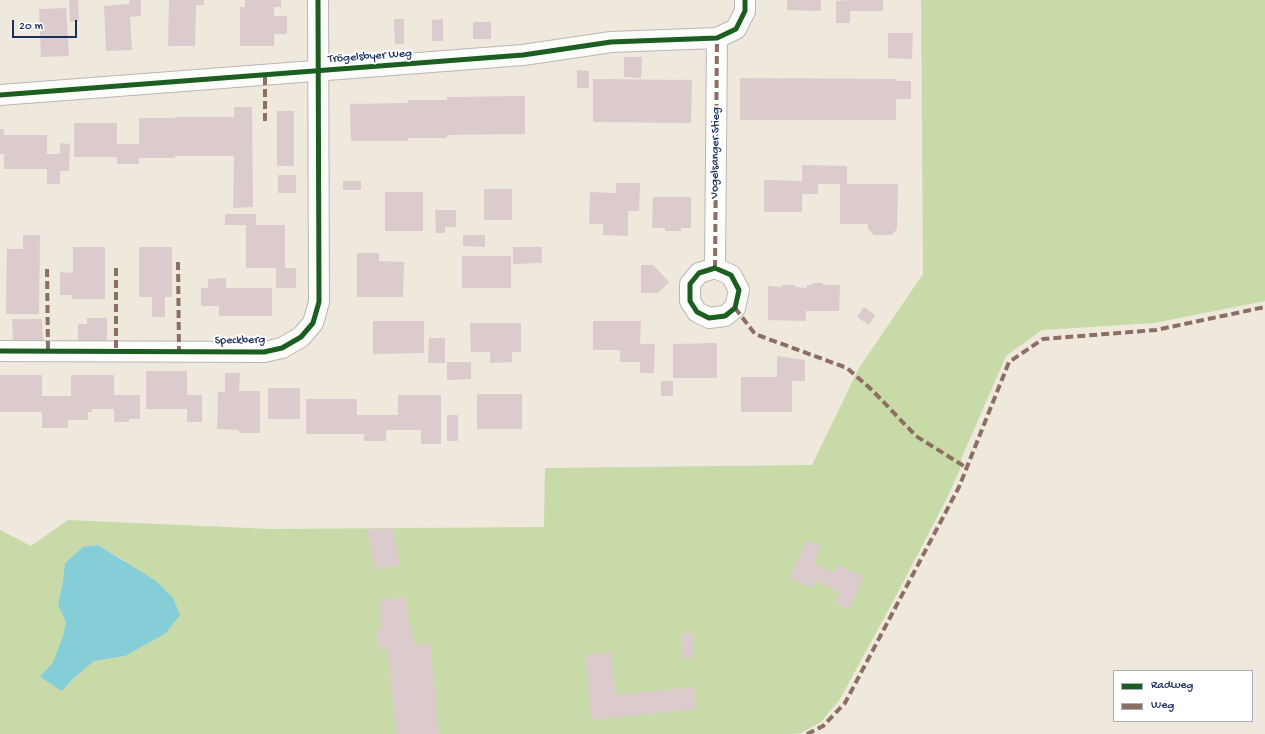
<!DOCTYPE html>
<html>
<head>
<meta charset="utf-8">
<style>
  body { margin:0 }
  #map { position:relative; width:1265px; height:734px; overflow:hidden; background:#eee8dd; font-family:"Gochi Hand",sans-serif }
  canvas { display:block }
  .legend { position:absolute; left:1113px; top:670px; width:140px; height:52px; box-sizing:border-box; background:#fff; border:1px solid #a4acbf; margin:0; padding:5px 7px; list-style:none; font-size:12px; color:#1b2f5e }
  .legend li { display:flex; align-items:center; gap:8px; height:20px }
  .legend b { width:20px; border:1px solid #a4acbf }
  .scale { position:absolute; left:12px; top:20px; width:65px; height:18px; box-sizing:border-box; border:2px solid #1b2f5e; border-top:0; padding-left:5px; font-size:12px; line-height:14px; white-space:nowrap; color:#1b2f5e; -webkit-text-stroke:3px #fff; paint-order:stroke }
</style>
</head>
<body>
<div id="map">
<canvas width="1265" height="734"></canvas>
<ul class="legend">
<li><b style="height:5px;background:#1b5e20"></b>Radweg</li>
<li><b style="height:5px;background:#8d6e63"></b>Weg</li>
</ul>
<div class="scale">20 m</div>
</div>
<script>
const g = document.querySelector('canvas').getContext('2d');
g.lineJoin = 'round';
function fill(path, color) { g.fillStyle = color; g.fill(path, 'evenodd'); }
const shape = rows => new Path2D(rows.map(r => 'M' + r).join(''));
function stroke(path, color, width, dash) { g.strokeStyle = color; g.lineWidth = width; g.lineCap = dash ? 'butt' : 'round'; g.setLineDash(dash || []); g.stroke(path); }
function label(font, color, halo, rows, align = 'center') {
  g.font = font + ' "Gochi Hand",sans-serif'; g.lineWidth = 4; g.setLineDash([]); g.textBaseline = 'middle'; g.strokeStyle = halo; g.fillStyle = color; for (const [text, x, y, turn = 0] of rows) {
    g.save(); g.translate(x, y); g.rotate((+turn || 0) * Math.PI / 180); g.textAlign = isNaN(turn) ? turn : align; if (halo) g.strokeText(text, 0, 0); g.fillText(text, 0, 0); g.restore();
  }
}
const green = shape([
  [921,0,1265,0,1265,301,1154,323,1042,330,1006,356,962,457,960,469,947,498,897,594,840,699,821,722,801,733,791,734,0,734,0,530,31,546,68,520,271,529,544,527,545,468,812,465,859,368,923,274],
  [98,545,125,561,125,656,94,661,74,678,62,691,41,677,53,662,63,637,66,622,58,605,63,579,65,563,83,547]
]);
const water = shape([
  [98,545,156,581,173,598,180,615,166,633,125,656,94,661,74,678,62,691,40,677,53,662,63,636,66,622,58,605,63,580,65,563,83,547]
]);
const building = shape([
  [69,0,78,0,79,21,70,22],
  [129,0,141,0,141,16,130,17,132,50,106,51,104,6,130,4],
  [169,0,204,0,204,5,196,5,195,46,168,46],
  [245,0,281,0,281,7,274,7,274,16,287,16,287,34,274,34,274,46,240,46,240,7,245,7],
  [787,0,821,0,821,11,787,10],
  [850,0,883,0,883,11,850,11,850,23,836,23,836,1],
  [66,8,69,56,41,57,39,9],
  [394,19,404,19,404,44,395,44],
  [443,19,443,41,432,41,432,20],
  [473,22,491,22,491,39,473,39],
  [888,33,913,33,912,59,888,58],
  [624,57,642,57,641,78,624,77],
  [577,70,589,71,589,88,577,88],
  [740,78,897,79,897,81,911,81,911,99,896,99,896,120,740,120],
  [593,79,692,80,691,123,593,122],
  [525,96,525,134,447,135,447,138,408,138,408,141,351,141,350,104,408,103,408,100,447,100,447,97],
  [234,107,252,107,253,207,233,208,234,156,175,156,175,158,139,158,139,164,117,164,117,157,74,157,74,123,117,123,117,144,139,144,139,118,175,118,175,117,234,117],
  [277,111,294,111,294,166,277,166],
  [0,129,4,129,4,135,47,135,47,154,60,154,60,143,70,144,69,171,60,171,60,184,47,184,47,169,4,169,4,154,0,154],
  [802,165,847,166,847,184,898,184,897,229,892,235,874,235,868,229,868,224,840,224,840,184,818,184,818,194,802,194,802,212,764,212,764,180,802,181],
  [278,175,296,175,296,193,278,193],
  [343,181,361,181,361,190,343,190],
  [616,183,640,183,639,211,628,211,628,236,603,235,603,224,589,224,590,192,616,193],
  [484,189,512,189,512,220,484,220],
  [385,192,423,192,423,231,385,231],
  [653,197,691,197,691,228,681,228,681,231,665,231,665,228,652,228],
  [435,210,456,210,456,227,445,227,445,233,436,233],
  [225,214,256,214,256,225,285,225,285,268,296,268,296,288,276,288,276,268,246,268,246,225,225,225],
  [23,235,40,235,39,314,6,314,7,249,23,249],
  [463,235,485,235,485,247,463,246],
  [73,247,105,247,105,299,72,299,73,295,60,295,60,272,73,273],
  [139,247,172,247,172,297,165,297,165,317,152,317,152,297,139,297],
  [513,247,542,247,542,263,513,264],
  [357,253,379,253,379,261,404,262,403,297,357,297],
  [462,256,511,256,511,288,462,288],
  [641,265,653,265,669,282,658,293,641,293],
  [226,278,226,288,272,288,272,316,219,316,219,306,201,306,201,288,208,288,208,279],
  [812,283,823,283,823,285,840,285,839,311,806,311,806,321,768,320,768,286,782,287,782,285,795,285,795,287,807,288,807,285,812,285],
  [864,307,875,315,869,325,857,317],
  [87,318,107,318,107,342,78,342,78,324,87,324],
  [12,319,42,319,43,341,13,342],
  [373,321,424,321,424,353,373,354],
  [593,321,641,321,640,344,655,344,654,373,640,373,640,362,620,362,620,350,593,350],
  [470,323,521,323,521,352,512,352,512,362,490,363,490,352,471,352],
  [429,338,445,338,445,363,428,363],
  [717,343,717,378,673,378,673,344],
  [777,356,805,360,805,381,792,381,792,412,741,412,741,377,777,377],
  [447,362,471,362,471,379,447,380],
  [146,371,187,371,187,395,202,395,202,422,187,422,187,409,146,409],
  [225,373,240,373,239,391,260,391,260,433,239,433,239,430,217,429,218,392,225,392],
  [0,375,42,375,42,396,71,396,71,375,114,375,114,395,140,395,140,419,129,419,129,422,114,422,114,409,92,409,92,412,88,412,88,420,68,420,68,428,42,428,42,412,0,412],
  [661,381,673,381,673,396,661,396],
  [268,388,300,388,300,419,268,419],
  [477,394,522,394,522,429,477,429],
  [398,395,441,395,441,444,421,444,421,430,386,430,386,441,364,441,364,434,306,434,306,399,357,399,357,415,398,415],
  [447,415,458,415,458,441,447,441],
  [367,529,393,529,400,565,375,570],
  [807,540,821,547,814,564,834,573,837,565,864,577,849,609,835,603,840,592,815,581,812,588,789,578],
  [406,597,409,626,412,626,414,645,430,643,439,734,396,734,387,648,378,649,376,630,381,629,379,600],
  [694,633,694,658,682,658,681,634],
  [611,652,616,695,694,687,696,709,591,720,585,655]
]);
const minor = shape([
  [0,95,523,55,611,42,717,38,736,29,745,11,745,0],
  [715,268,717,38],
  [715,268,731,275,739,290,735,308,725,316,709,318,697,312,690,301,690,284,699,273,715,268],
  [0,351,264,352,282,348,301,337,313,323,319,302,318,0]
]);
const quiet = shape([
  [265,121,265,75],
  [178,262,179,352],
  [116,268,116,351],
  [715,268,717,38],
  [47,269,48,351],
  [735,308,755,334,847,368,872,390,916,436,967,468],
  [807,734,823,726,845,703,959,487,1009,362,1043,339,1156,330,1265,307]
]);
const cycleway = shape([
  [0,95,523,55,611,42,717,38,736,29,745,11,745,0],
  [715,268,731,275,739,290,735,308,725,316,709,318,697,312,690,301,690,284,699,273,715,268],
  [0,351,264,352,282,348,301,337,313,323,319,302,318,0]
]);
const streetNames = [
  ["Trögelsbyer Weg",370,57,-4],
  ["Vogelsanger Stieg",716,153,-89],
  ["Speckberg",240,341,-1]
];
fill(green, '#c8daa7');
fill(water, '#85cdd7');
fill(building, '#dccbcc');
stroke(minor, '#b9b7b5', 22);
stroke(minor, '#fcfcfa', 20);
stroke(quiet, '#8d6e63', 4, [8, 4]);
stroke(cycleway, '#1b5e20', 5);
label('12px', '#1b2f5e', '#fff', streetNames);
</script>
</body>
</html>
